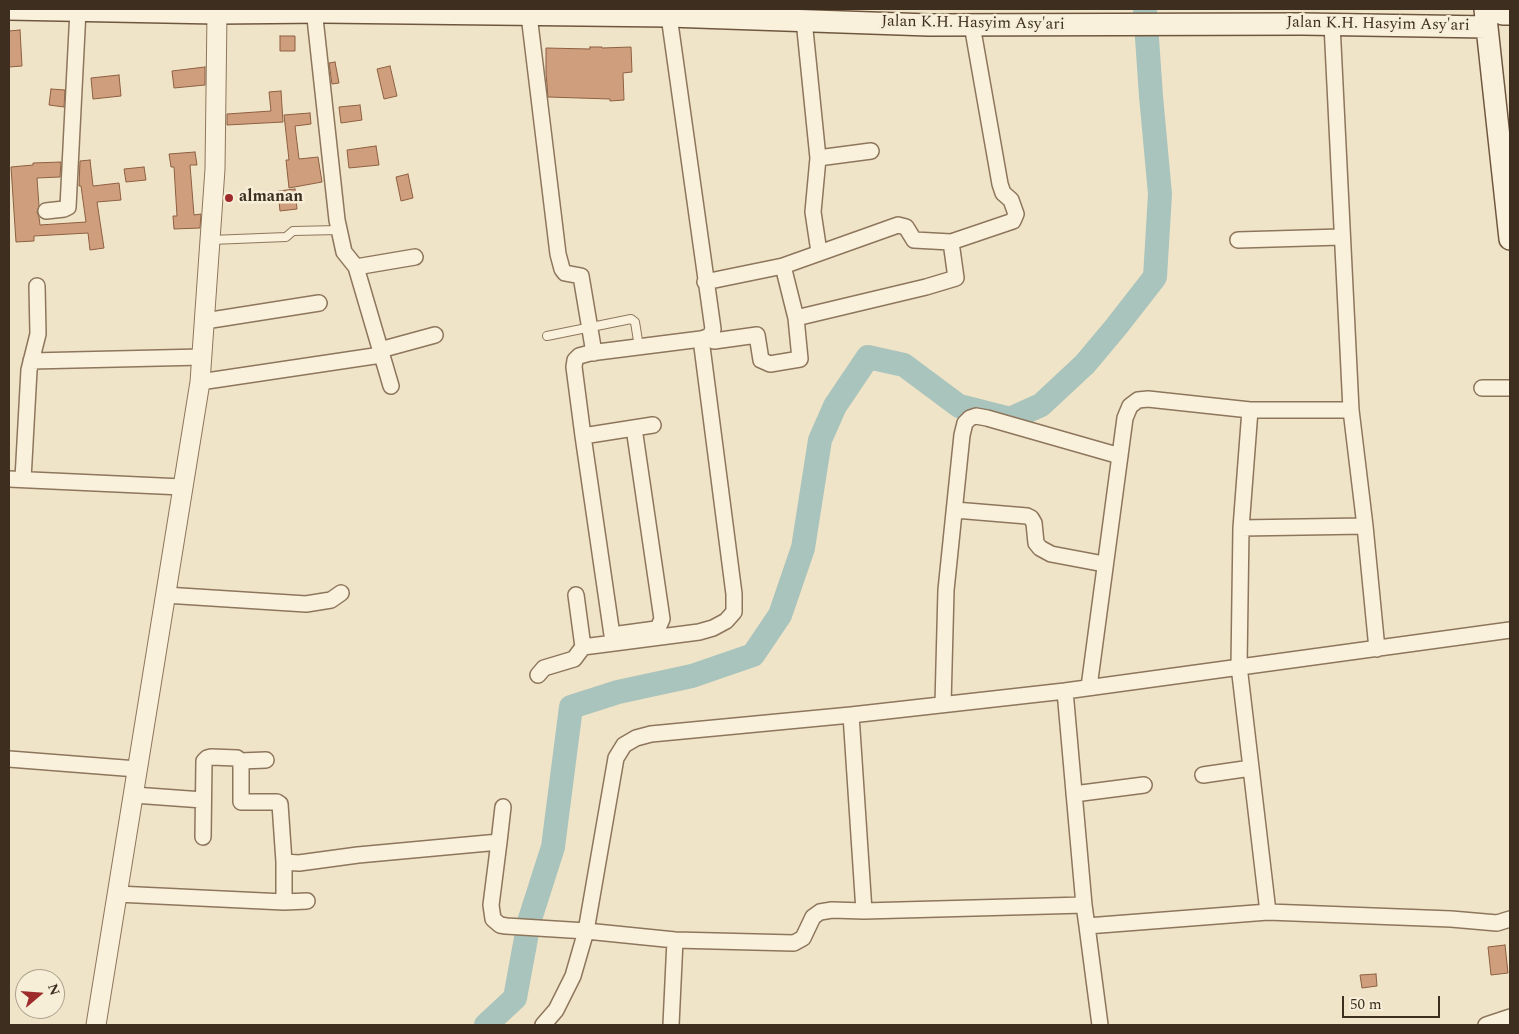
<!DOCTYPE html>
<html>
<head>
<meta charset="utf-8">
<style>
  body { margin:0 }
  #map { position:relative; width:1519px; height:1034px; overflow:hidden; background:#f0e4c8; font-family:Spectral,serif }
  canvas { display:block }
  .frame { position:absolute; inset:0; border:10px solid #3d2e20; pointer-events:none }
  .north { position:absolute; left:15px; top:969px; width:50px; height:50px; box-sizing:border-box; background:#f7eed8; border:1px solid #ada18e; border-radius:50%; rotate:72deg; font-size:14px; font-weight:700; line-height:20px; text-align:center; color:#3d2e20 }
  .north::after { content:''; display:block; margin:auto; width:18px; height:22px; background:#9e2a2b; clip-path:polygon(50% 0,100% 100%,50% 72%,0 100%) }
  .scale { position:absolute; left:1342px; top:996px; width:98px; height:22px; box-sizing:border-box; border:2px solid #3d2e20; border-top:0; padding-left:6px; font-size:15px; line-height:18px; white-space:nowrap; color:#3d2e20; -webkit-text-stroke:4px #f7eed8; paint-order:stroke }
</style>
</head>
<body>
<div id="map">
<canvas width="1519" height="1034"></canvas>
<div class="frame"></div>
<div class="north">N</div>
<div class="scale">50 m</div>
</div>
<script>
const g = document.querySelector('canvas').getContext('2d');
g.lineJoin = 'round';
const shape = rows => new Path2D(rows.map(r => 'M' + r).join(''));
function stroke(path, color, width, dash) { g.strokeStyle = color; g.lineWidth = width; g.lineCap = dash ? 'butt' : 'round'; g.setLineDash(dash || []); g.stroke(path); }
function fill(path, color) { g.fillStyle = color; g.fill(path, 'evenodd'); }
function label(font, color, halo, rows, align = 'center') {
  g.font = font + ' Spectral,serif'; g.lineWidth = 5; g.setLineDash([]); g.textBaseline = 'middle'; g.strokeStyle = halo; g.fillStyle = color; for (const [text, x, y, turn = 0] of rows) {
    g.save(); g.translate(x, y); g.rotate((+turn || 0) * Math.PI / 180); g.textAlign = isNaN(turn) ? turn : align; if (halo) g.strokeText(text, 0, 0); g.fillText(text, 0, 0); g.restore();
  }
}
const river = shape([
  [486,1025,515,998,529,922,553,847,571,707,618,692,692,676,753,655,780,615,803,548,820,440,835,406,868,357,904,365,959,406,1010,419,1041,405,1085,364,1116,327,1155,277,1160,194,1151,96,1145,9]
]);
const building = shape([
  [20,30,22,66,9,67,9,31,20,30],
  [280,36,295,36,295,51,280,51,280,36],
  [590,47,602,47,602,48,631,47,632,72,623,73,624,100,610,101,610,99,548,97,546,73,546,48,590,49,590,47],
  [335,62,339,83,332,84,329,63,335,62],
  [390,66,397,96,384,99,377,69,390,66],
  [205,67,205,85,174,88,172,71,205,67],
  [119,75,121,96,93,99,91,78,119,75],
  [51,89,65,90,64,107,49,105,51,89],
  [281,91,283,122,227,125,227,114,271,111,269,92,281,91],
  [360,105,362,120,341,123,339,107,360,105],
  [310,113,311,124,295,126,299,159,318,157,322,182,289,188,286,160,289,160,284,115,310,113],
  [376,146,379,165,349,168,347,150,376,146],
  [195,152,197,165,190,165,194,215,201,214,200,228,174,229,173,216,177,216,174,167,171,167,169,154,195,152],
  [90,160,93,186,119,183,121,200,97,202,104,248,90,250,88,233,34,236,34,241,16,242,11,167,33,165,33,163,61,162,60,177,37,178,39,206,37,212,39,217,40,225,86,222,81,186,79,186,80,161,90,160],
  [144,167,146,180,126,182,124,169,144,167],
  [408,174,413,198,401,201,396,177,408,174],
  [295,189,297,209,280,211,278,191,295,189],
  [1505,945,1508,973,1491,975,1488,947,1505,945],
  [1376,974,1377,986,1362,988,1360,975,1376,974]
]);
const service = shape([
  [211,240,286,237,293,231,339,230],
  [547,336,631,319,635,322,639,347]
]);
const minor = shape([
  [314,9,337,220,344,252,356,267,391,386],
  [529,15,558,254,562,269,565,273,581,276,594,353],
  [804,20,818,158,871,151],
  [1332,24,1351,410,1365,526,1377,649],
  [818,158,813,212,819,252],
  [46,211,64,209,68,207,78,10],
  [1238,240,1341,237],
  [783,266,898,225,906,227,914,240,951,242,1013,221,1016,214,1011,200,1003,193,1000,184,972,25],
  [356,267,415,257],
  [705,282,783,266,796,318],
  [205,321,319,303],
  [710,336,714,341,757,335,761,360,770,364,800,359,796,318,926,287,956,278,951,242],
  [380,350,435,335],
  [31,361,202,357],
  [200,382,381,355],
  [1482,388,1510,388],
  [1250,410,1241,528,1239,666,1268,912],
  [634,428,662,619,658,628,656,629,612,635,583,436,574,367,575,360,579,356,590,353,701,339],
  [583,436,653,425],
  [9,479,182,487],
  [23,479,29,370,38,334,37,286],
  [955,510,1027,516,1031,518,1034,523,1036,543,1040,548,1051,554,1104,564],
  [1241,528,1365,526],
  [165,595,306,604,331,600,341,593],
  [576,595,583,647],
  [538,675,544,668,574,659,583,647,699,632,713,628,726,621,734,612,734,594,701,339,710,336,713,329,669,16],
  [1089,687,1125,418,1130,406,1138,400,1148,399,1250,410,1351,410],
  [1065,691,1084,905],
  [943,704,946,590,962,435,965,423,970,418,976,416,987,418,1120,456],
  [851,715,864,911],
  [9,759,137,769],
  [240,761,266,760],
  [1203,775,1251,768],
  [1074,794,1144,785],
  [134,795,203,800],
  [203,837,204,761,207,758,211,757,237,758,241,764,241,802,277,802,280,804,284,862],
  [499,842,503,807],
  [117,894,284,902,284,862,299,863,358,855,499,842,491,905,493,919,500,925,506,926,586,931,675,940,794,943,803,938,813,917,820,912,832,910,864,911,1084,905,1087,926],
  [284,902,307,901],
  [543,1025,556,1010,573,976,586,931,616,758,624,745,636,738,651,734,851,715,1065,691,1510,630],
  [671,1025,675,940],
  [1100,1025,1087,926,1268,912,1451,919,1497,923,1510,919],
  [1486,1025,1510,1017]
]);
const tertiary = shape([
  [96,1025,200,382,215,169,217,13]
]);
const secondary = shape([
  [9,9,217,13,323,12,669,16,929,25,1302,24,1487,27],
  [1485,9,1510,239],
  [1491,9,1503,14,1510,14]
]);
const markers = [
  [229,198,5,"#9e2a2b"]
];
const streetNames = [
  ["Jalan K.H. Hasyim Asy'ari",973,24,1],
  ["Jalan K.H. Hasyim Asy'ari",1378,25,1]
];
const poiNames = [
  ["almanan",239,198]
];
stroke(river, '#a9c4bc', 24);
fill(building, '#cf9f7d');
stroke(building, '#8d5f41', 1);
stroke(service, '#8d765c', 10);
stroke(minor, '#8d765c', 18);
stroke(tertiary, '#8d765c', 21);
stroke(secondary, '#6f573f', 24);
stroke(service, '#faf1dc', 8);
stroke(minor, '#faf1dc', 15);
stroke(tertiary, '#faf1dc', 19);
stroke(secondary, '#faf1dc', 21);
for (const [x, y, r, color] of markers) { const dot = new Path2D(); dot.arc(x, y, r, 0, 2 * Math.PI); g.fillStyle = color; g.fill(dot); stroke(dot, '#f7eed8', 2); }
label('16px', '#3d2e20', '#f7eed8', streetNames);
label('bold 16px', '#3d2e20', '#f7eed8', poiNames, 'left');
</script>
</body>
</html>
